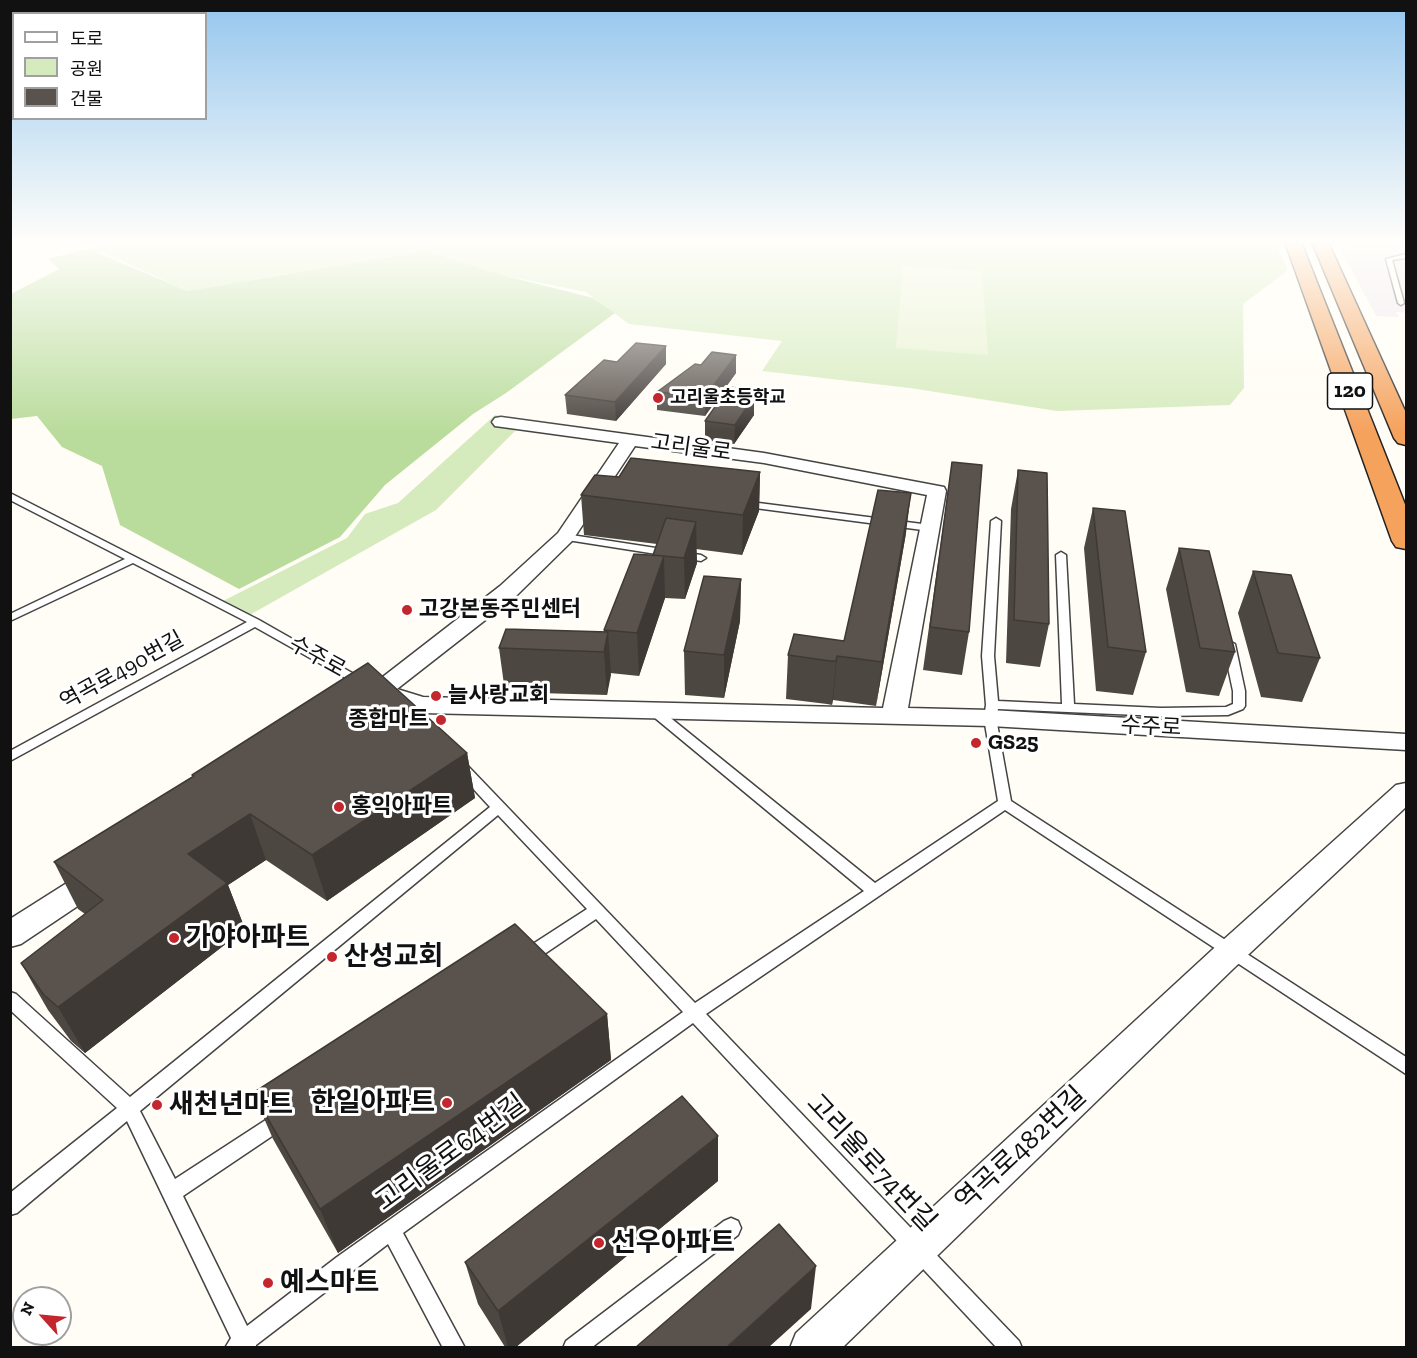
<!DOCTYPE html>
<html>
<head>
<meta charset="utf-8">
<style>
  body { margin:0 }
  #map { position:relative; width:1417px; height:1358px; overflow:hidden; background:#fffdf5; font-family:"Zilla Slab","Noto Sans KR",serif }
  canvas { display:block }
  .frame { position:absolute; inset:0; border:12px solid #111; pointer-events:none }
  .legend { position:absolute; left:12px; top:12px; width:195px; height:108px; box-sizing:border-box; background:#fff; border:2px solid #a0a0a0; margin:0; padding:8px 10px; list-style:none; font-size:18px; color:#111 }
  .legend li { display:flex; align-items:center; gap:12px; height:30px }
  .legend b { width:30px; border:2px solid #a0a0a0 }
  .north { position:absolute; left:12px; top:1286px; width:60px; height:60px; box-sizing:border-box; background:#fff; border:2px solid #a0a0a0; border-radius:50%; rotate:297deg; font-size:16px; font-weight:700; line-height:24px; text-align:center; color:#111 }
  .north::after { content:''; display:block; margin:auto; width:21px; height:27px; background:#c4262e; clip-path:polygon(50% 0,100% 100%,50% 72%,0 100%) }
</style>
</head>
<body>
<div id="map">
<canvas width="1417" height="1358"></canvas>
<div class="frame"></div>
<ul class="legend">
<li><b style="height:8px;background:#fff"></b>도로</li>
<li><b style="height:16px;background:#d5ebbd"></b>공원</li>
<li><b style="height:16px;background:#5a524d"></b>건물</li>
</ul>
<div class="north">N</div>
</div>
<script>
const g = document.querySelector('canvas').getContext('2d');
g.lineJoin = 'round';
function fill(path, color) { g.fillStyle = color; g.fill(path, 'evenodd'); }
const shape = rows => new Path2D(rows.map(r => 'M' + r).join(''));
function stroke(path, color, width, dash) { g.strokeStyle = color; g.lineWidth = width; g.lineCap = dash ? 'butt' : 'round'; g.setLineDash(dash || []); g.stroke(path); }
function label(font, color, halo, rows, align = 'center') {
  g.font = font + ' "Zilla Slab","Noto Sans KR",serif'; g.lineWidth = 6; g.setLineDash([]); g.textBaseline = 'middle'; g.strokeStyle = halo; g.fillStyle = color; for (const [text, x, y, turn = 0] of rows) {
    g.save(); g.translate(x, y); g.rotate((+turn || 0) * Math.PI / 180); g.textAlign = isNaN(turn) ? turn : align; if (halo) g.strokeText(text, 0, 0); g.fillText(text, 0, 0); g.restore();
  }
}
const industrial = shape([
  [1337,242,1406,246,1406,313,1396,312,1399,317,1376,316]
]);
const green = shape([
  [112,242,1275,242,1288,270,1243,304,1244,388,1230,405,1057,411,910,388,762,371,782,341,629,324,586,292,502,275,427,251,188,291,113,257,88,249],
  [495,415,526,420,436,510,246,617,219,603,347,538,365,514,398,503]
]);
const forest = shape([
  [88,249,188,291,427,251,502,275,593,298,615,313,506,393,473,414,385,485,340,537,239,589,120,525,102,466,62,447,37,416,11,419,11,294,59,269,48,259]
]);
const pitch = shape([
  [903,266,982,271,988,355,896,348]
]);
const service = shape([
  [1406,254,1406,258,1392,260,1404,303,1401,305,1398,303,1386,259,1406,254],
  [10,493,259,620,368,682,362,686,358,685,255,627,10,761,10,751,247,622,133,563,10,621,10,614,125,559,10,500,10,493],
  [743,501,930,525,935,528,930,531,740,506,740,502,743,501],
  [996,518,1001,521,994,656,998,701,1062,704,1056,555,1061,552,1066,555,1074,704,1161,708,1226,707,1233,704,1233,691,1223,644,1229,641,1235,644,1245,691,1245,706,1243,709,1228,715,1161,716,998,709,996,718,1011,801,1406,1057,1406,1074,1005,810,706,1014,1019,1341,1022,1348,997,1348,693,1023,403,1233,465,1348,443,1348,388,1244,256,1345,256,1348,225,1348,231,1338,127,1121,17,1213,10,1215,10,1193,117,1108,10,1010,10,992,16,994,130,1097,490,807,456,770,454,767,456,764,466,764,695,1003,864,891,649,713,647,710,649,707,657,707,875,883,998,801,984,718,986,705,982,656,991,521,996,518],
  [498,815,587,909,522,951,520,956,522,961,528,962,534,961,596,919,683,1012,337,1257,247,1326,183,1196,287,1126,290,1120,287,1114,281,1112,275,1114,175,1179,140,1111,498,815],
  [565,534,701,555,706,558,701,561,561,539,561,535,565,534],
  [731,1218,738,1221,741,1228,738,1235,591,1348,563,1348,566,1341,724,1221,731,1218]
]);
const minor = shape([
  [501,417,764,453,944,487,946,491,908,708,990,710,1406,734,1406,750,990,726,422,713,383,701,371,706,362,703,359,698,362,693,500,586,558,533,619,443,495,426,492,422,495,418,501,417],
  [635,446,764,463,927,495,883,708,423,697,397,689,516,596,572,541,635,446],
  [1406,783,1406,807,1234,968,842,1348,790,1348,796,1333,1212,950,1396,785,1406,783],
  [99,866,109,869,114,877,109,885,21,944,10,947,10,919,89,869,99,866]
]);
const motorway = shape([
  [1285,242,1301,242,1406,507,1406,549,1396,547,1392,541,1285,242],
  [1312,242,1328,242,1406,413,1406,445,1398,443,1394,438,1312,242]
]);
const wall = shape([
  [736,355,736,373,705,416,657,410,657,392,701,365],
  [617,362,666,364,616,421,567,414,565,395],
  [754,396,754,415,734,444,705,440,705,421],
  [952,462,969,632,962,675,923,670],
  [1018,470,1049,624,1040,667,1006,663,1011,509],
  [760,472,759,511,742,555,696,549,697,563,685,599,665,598,639,676,610,673,607,695,505,692,499,648,604,632,604,630,653,555,657,544,584,535,581,495,619,477],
  [1093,508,1146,652,1133,695,1096,691,1084,548],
  [906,533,876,706,833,700,832,705,827,704,786,699,788,655,844,641],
  [1179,548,1235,652,1219,696,1186,692,1166,589],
  [1253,571,1320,658,1302,702,1261,697,1238,613],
  [741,579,740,621,724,698,685,695,684,651],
  [467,753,475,798,327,901,266,860,228,885,245,929,85,1053,71,1041,48,1010,21,963,85,914,78,909,54,862,193,777,192,775],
  [607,1014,611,1060,338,1253,273,1139,253,1093],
  [718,1181,516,1347,505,1347,478,1304,465,1262]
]);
const shadedWall = shape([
  [666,346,666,364,616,421,615,402],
  [736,355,736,373,705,416,705,397],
  [754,390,754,415,734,444,735,425],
  [760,472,759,511,742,555,743,515],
  [911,493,906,533,876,706,882,662],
  [696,522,697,563,685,599,684,558],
  [664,556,665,598,639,676,637,633],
  [741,579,740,621,724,698,724,655],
  [608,632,611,675,607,695,604,652],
  [837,656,833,700,832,705,836,661],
  [467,753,475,798,327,901,312,855],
  [250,814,266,860,228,885,245,929,85,1053,58,1007,188,854],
  [607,1014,611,1060,338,1253,320,1209],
  [718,1136,718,1181,516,1347,508,1347,498,1311],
  [816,1266,811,1309,769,1347,727,1347]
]);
const building = shape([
  [636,343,666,346,615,402,565,395,604,360,617,362,636,343],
  [712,352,736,355,705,397,657,392,695,364,701,365,712,352],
  [729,387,754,390,750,396,754,396,735,425,705,421,729,387],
  [631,458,760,472,743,515,581,495,595,475,619,477,631,458],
  [952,462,982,465,969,632,930,627,952,462],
  [1018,470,1047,473,1049,624,1014,620,1018,470],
  [878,490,911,493,882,662,837,656,836,661,830,661,788,655,794,634,844,641,878,490],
  [1093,508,1125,511,1146,652,1108,647,1093,508],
  [666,518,696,522,684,558,653,555,666,518],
  [1179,548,1209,551,1235,652,1200,648,1179,548],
  [634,554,664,556,637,633,604,630,634,554],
  [1253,571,1291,575,1320,658,1278,653,1253,571],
  [704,576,741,579,724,655,684,651,704,576],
  [506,629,608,632,604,652,499,648,506,629],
  [368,663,467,753,312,855,250,814,188,854,227,883,58,1007,44,995,21,963,103,900,54,862,194,776,192,775,368,663],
  [515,924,607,1014,320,1209,253,1093,515,924],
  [682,1096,718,1136,498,1311,465,1262,682,1096],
  [779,1224,816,1266,727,1347,636,1347,779,1224]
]);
const markers = [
  [658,398,6,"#c4262e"],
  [407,610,6,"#c4262e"],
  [436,696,6,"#c4262e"],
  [441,720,6,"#c4262e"],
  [976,743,6,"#c4262e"],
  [339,807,6,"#c4262e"],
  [174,938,6,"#c4262e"],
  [332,957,6,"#c4262e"],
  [447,1103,6,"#c4262e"],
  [157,1105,6,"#c4262e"],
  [599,1243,6,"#c4262e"],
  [268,1283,6,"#c4262e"]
];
const farPoinames = [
  ["고리울초등학교",670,398]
];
const shields = [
  [1350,391,45]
];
const shieldNames = [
  ["120",1350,391]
];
const streetNames = [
  ["고리울로",691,448,8],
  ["수주로",317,657,29],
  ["역곡로490번길",122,671,-29],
  ["수주로",1151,727,3]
];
const poiNames = [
  ["고강본동주민센터",419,610],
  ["늘사랑교회",448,696],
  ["종합마트",429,720,"right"],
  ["GS25",988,743],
  ["홍익아파트",351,807]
];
const nearPoinames = [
  ["가야아파트",186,938],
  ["산성교회",344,957],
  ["한일아파트",435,1103,"right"],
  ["새천년마트",169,1105],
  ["선우아파트",611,1243],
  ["예스마트",280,1283]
];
const nearStreetnames = [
  ["역곡로482번길",1021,1149,-43],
  ["고리울로64번길",451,1153,-36],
  ["고리울로74번길",871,1163,47]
];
fill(industrial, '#eee6ef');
fill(green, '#d5ebbd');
fill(forest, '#b9dc9c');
fill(pitch, '#e6f2cf');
stroke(service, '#444', 3);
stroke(minor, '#444', 3);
stroke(motorway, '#222', 3);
fill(service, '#fff');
fill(minor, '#fff');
fill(motorway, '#f5a25d');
fill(wall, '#4d4742');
fill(shadedWall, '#3f3936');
fill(building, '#5a524d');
stroke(building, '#3f3936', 1.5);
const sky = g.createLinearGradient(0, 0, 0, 432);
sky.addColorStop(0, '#95c6ee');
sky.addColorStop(0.56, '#fffefa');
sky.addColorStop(1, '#fffefa00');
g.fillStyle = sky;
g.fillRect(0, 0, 1417, 432);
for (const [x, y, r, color] of markers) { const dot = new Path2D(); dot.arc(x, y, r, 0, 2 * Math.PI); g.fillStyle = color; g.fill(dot); stroke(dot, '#fff', 2); }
label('bold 18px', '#111', '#fff', farPoinames, 'left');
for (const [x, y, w] of shields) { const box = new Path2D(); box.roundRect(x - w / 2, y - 18, w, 36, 4.5); g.fillStyle = '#fff'; g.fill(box); stroke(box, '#111', 1.5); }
label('bold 21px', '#111', null, shieldNames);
label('22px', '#111', '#fff', streetNames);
label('bold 22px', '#111', '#fff', poiNames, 'left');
label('bold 27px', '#111', '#fff', nearPoinames, 'left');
label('27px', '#111', '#fff', nearStreetnames);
</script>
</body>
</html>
